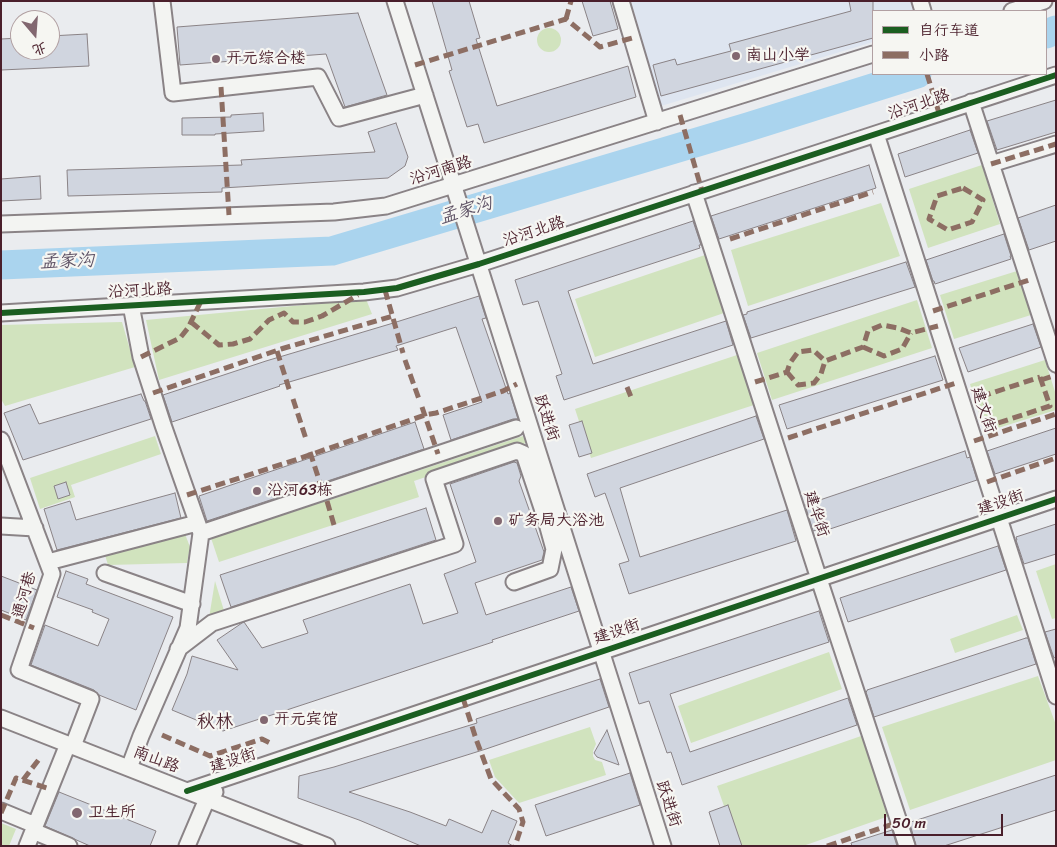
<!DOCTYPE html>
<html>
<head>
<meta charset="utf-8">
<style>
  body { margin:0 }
  #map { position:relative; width:1057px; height:847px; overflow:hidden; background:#eaecef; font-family:Sriracha,"LXGW WenKai TC",sans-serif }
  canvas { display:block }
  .frame { position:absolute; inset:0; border:2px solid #4a1f2b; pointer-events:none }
  .legend { position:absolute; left:872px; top:10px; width:175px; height:65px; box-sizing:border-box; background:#f6f6f2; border:1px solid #b1a0a2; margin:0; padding:6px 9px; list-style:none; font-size:15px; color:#4a1f2b }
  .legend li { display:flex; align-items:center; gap:10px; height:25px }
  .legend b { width:25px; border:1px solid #b1a0a2 }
  .north { position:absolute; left:10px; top:10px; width:50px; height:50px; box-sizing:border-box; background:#f6f6f2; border:1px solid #b1a0a2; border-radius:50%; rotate:162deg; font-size:14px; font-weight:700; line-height:20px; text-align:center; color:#4a1f2b }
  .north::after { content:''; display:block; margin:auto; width:18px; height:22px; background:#826770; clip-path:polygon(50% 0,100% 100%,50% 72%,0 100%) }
  .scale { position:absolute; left:884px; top:814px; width:119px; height:22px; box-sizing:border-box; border:2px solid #4a1f2b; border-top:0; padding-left:6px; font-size:15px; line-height:18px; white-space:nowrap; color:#4a1f2b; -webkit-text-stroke:4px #f6f6f2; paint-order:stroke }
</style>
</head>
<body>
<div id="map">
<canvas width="1057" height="847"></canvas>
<div class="frame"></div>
<ul class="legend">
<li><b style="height:6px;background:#1b5e20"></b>自行车道</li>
<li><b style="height:6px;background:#8d6e63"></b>小路</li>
</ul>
<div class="north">北</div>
<div class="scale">50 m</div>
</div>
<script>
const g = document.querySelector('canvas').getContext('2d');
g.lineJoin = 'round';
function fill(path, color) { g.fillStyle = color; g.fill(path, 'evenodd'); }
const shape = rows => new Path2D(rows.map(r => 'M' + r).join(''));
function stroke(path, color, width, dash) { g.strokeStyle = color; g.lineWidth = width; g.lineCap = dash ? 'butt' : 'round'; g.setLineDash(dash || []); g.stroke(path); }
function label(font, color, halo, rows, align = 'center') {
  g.font = font + ' Sriracha,"LXGW WenKai TC",sans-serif'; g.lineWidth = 4.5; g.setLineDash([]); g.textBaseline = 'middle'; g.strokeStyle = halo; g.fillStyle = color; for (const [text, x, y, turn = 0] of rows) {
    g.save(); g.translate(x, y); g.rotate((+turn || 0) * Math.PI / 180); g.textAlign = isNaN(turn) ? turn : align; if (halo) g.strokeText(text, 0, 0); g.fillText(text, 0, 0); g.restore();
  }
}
const built = shape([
  [631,1,911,1,913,11,873,11,873,42,661,106]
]);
const green = shape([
  '537 40a12 12 0 1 1 24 0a12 12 0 1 1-24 0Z',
  [982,165,1000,224,928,248,909,189],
  [881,203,900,256,748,306,731,250],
  [705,255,724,313,595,357,575,299],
  [1017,271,1031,315,954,339,940,295],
  [366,299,372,314,159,380,146,320],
  [917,300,932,348,772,400,757,353],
  [122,322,135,367,5,406,1,399,1,325],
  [740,354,757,404,591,458,575,409],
  [1045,360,1056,395,1056,410,985,432,970,384],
  [155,436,161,454,71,485,75,497,40,509,30,478],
  [523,436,526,443,414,481,419,497,219,562,210,535,325,497,327,501],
  [185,534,190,547,187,563,108,565,105,555],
  [1056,564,1056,618,1052,619,1036,571],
  [215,581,225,614,209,618],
  [1017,615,1023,630,955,653,950,639],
  [829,652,842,689,691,743,678,706],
  [1038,676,1056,725,1056,760,910,810,882,727],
  [590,727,596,744,593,751,593,756,595,760,602,762,606,775,519,803,495,777,489,760],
  [864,735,892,815,803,846,738,846,717,786],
  [1,823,16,829,9,846,1,846]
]);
const river = shape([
  [1046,34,1056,30],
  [1,265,332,251,748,127,917,74]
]);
const building = shape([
  [432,1,469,1,480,38,476,39,497,106,628,66,636,97,484,143,478,124,467,127,449,71,452,70,432,1],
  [582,1,610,1,618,29,593,36,582,1],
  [849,1,873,1,873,38,661,96,653,65,675,59,677,65,731,51,729,44,851,11,849,1],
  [358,13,387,95,345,107,326,54,180,65,177,27,358,13],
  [87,34,89,66,1,70,1,39,20,38,20,50,50,50,50,36,87,34],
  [1056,100,1056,132,997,150,987,121,1056,100],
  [263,113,264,131,215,134,215,135,182,135,182,118,231,117,231,115,263,113],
  [396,123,408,157,405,166,388,178,222,188,222,192,68,196,67,170,242,165,241,160,375,152,368,132,396,123],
  [970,130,978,153,905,177,898,154,970,130],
  [869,165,876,188,719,239,711,216,869,165],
  [40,176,41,199,1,201,1,179,40,176],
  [1056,205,1056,241,1029,250,1018,218,1056,205],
  [693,221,701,245,699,245,700,248,568,291,593,364,726,321,733,345,564,400,556,376,562,374,538,301,523,305,515,280,693,221],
  [1004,234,1011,256,1010,256,1011,259,935,284,934,281,933,281,926,260,1004,234],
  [906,262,915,287,751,338,743,315,747,314,747,312,906,262],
  [479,296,486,318,482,319,508,394,510,393,518,419,513,419,451,440,443,415,482,402,456,327,396,346,398,350,279,385,280,386,172,422,163,395,266,361,390,324,479,296],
  [1033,324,1041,347,968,372,959,348,1033,324],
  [935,356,943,380,787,429,779,405,935,356],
  [141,394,144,401,145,401,151,419,23,460,4,413,30,404,39,424,141,394],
  [756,416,764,439,620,488,640,557,787,510,796,541,629,594,619,564,629,561,605,493,595,497,587,474,756,416],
  [582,421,592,453,579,457,569,425,582,421],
  [415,422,424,449,207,521,199,496,415,422],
  [1056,428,1056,454,995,474,987,451,1056,428],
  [965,451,967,458,970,457,977,480,818,533,817,530,813,531,805,505,965,451],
  [514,462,517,463,521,476,519,481,544,552,542,560,475,583,486,615,571,587,579,611,492,640,493,642,223,731,172,710,187,674,192,656,238,670,217,640,242,623,244,622,262,648,308,633,303,620,410,584,423,624,458,613,444,574,476,562,450,484,514,462],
  [66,482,70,495,58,499,54,486,66,482],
  [175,493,181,518,57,550,44,509,70,501,76,520,175,493],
  [426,508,436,540,231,607,220,575,426,508],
  [1056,524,1056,554,1024,564,1016,540,1017,540,1016,537,1056,524],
  [998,546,1006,570,848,622,840,598,998,546],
  [66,571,88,579,86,584,173,617,136,710,99,695,94,690,31,665,45,625,98,646,109,619,92,612,93,610,57,597,66,571],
  [1,576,37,590,26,620,1,610,1,576],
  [819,611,829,642,670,694,690,752,848,698,857,725,682,785,671,752,667,753,649,701,639,704,629,673,819,611],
  [1056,629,1056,657,1054,658,1045,632,1056,629],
  [1026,638,1028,638,1036,664,874,717,866,692,867,691,867,690,1026,638],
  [600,679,609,707,486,749,349,792,410,812,446,826,449,819,482,833,492,810,517,821,508,843,513,846,421,846,359,820,298,798,299,776,334,767,477,723,476,719,600,679],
  [607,730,619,765,597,757,594,753,607,730],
  [630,773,640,805,546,836,535,805,630,773],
  [1056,775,1056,810,944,846,916,846,910,824,912,823,911,822,1056,775],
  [59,792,156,831,150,846,90,846,45,826,59,792],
  [728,805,742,846,720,846,709,812,728,805],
  [892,830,897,846,852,846,851,843,892,830]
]);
const minor = shape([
  [162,1,173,93,318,77,339,118,425,95],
  [395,1,663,846],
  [621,1,657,122],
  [920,1,923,11],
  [1012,11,1044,1],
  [971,102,1056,364],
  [876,134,1056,696],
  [991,164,1056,144],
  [694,193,819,579,907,846],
  [1,224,334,212,386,206,873,54],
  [1,313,364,292,397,288,479,264,1056,75],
  [1,440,52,574,19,670,91,699,73,746],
  [1,526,35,528],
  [201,533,516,428],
  [48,562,197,523],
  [105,573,192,604],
  [514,582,550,569,554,549,546,520,555,517],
  [178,649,212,623,455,544,434,479,517,451,524,454,546,520],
  [1,718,327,846],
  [129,768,141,736,188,628,201,533,163,425,141,357,131,305],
  [187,791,1056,499],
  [1,811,35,825],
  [33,831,69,846],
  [27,846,68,744],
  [187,846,207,799,215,792]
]);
const quiet = shape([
  [566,19,571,1],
  [415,65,566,19,600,47,632,38],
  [927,74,939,113],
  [221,87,229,215],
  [680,115,702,191],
  [991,164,1056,144],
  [963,188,983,200,972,222,948,230,929,219,937,196,963,188],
  [730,239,873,192],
  [385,290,403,353],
  [933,311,1029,280],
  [191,322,219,345,233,344,250,339,269,320,284,313,293,322,305,322,322,316,358,295],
  [863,347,884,356,902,349,911,333],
  [277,351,290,392],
  [141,357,180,338,188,328,201,301],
  [405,360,420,402],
  [787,372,798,385,814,383,821,374,825,361],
  [1040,377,1050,406,992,425,983,396,1040,377],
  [1041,380,1056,375],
  [755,382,787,372,790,363,798,352,813,350,825,361,863,347,868,331,882,325,898,328,911,333,938,326],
  [627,387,631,397],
  [153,393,281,349,393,316],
  [293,399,306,439],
  [422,407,438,454],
  [788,438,956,383],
  [974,441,1056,414],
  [310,452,323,492],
  [987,482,1056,458],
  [187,495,298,459,425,415,436,413,503,391,517,384],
  [327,501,334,525],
  [1,615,34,628],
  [463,698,476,739,491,779,519,809,523,822,515,846],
  [162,735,210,756,262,739,270,743],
  [23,780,40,758],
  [1,813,16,778,50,789],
  [827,846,899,822]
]);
const cycleway = shape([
  [1,313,364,292,397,288,479,264,1056,75],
  [187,791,1056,499]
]);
const markers = [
  [736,56,5,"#826770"],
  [216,59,5,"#826770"],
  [257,491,5,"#826770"],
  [498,521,5,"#826770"],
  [264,720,5,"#826770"],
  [77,813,6,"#826770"]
];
const poiNames = [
  ["南山小学",746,56],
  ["开元综合楼",226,59],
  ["沿河63栋",267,491],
  ["矿务局大浴池",508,521],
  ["开元宾馆",274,720],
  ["卫生所",88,813]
];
const streetNames = [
  ["沿河北路",919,105,-18],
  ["沿河南路",441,171,-17],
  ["沿河北路",534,232,-18],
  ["沿河北路",140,291,-3],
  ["建文街",983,410,72],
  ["跃进街",546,418,72],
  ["建设街",1001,503,-19],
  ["建华街",816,514,72],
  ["通河巷",25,595,-74],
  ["建设街",617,632,-19],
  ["南山路",156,760,21],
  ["建设街",233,761,-18],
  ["跃进街",668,804,72]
];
const waterNames = [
  ["孟家沟",466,211,-17],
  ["孟家沟",67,262,-2]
];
const neighbourhoodNames = [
  ["秋林",215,722]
];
fill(built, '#dee5f0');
fill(green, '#d1e3be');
stroke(river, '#aad4ee', 29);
fill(building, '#d0d5df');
stroke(building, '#8a8386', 1);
stroke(minor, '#8a8386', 19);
stroke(minor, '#f3f4f2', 15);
stroke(quiet, '#8d6e63', 5, [10, 5]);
stroke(cycleway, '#1b5e20', 6);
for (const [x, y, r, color] of markers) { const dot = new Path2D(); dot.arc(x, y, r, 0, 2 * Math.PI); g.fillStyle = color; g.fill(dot); stroke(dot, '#f6f6f2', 2); }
label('16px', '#4a1f2b', '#f6f6f2', poiNames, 'left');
label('16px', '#4a1f2b', '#f6f6f2', streetNames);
label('italic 18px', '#5e5265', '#f6f6f2', waterNames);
label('18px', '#4a1f2b', '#f6f6f2', neighbourhoodNames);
</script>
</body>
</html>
